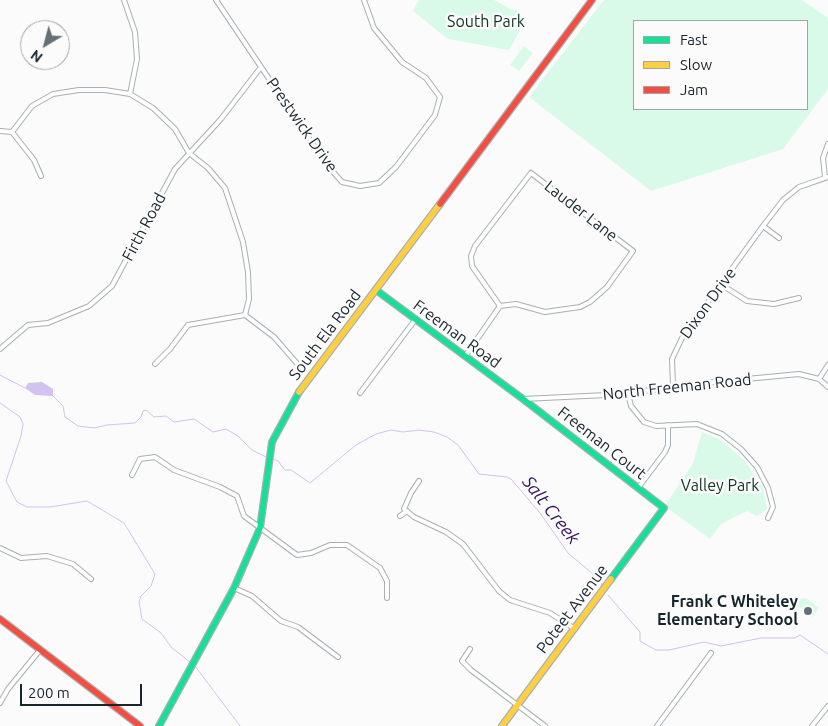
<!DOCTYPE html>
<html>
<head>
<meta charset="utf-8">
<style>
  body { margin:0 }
  #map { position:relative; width:828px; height:726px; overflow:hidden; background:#fbfbfb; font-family:Ubuntu,sans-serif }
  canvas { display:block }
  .legend { position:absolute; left:633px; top:20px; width:175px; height:90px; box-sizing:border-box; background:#fbfbfb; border:1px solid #a0a5a8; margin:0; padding:6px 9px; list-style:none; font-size:15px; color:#18252b }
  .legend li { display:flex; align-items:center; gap:10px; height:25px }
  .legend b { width:25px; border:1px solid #a0a5a8 }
  .north { position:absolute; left:20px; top:20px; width:50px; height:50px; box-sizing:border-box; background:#fbfbfb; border:1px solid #a0a5a8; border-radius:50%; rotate:217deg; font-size:14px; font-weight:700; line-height:20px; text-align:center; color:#18252b }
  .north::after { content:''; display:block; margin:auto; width:18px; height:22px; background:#677074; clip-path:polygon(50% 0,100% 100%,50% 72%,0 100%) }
  .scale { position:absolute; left:20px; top:684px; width:122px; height:22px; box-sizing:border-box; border:2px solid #18252b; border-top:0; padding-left:6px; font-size:15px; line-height:18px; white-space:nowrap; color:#18252b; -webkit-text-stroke:4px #fbfbfb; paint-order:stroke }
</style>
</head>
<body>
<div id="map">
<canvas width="828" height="726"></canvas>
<ul class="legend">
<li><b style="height:6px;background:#16e098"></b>Fast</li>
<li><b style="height:6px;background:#ffcf43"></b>Slow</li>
<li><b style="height:6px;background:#f24e42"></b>Jam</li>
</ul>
<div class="north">N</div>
<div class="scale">200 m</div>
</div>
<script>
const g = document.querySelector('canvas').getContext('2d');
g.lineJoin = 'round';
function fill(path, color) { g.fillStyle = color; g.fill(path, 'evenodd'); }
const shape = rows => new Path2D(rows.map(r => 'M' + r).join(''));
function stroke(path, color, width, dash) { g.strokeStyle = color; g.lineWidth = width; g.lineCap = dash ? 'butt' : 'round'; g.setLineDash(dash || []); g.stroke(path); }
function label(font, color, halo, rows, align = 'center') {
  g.font = font + ' Ubuntu,sans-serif'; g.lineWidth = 5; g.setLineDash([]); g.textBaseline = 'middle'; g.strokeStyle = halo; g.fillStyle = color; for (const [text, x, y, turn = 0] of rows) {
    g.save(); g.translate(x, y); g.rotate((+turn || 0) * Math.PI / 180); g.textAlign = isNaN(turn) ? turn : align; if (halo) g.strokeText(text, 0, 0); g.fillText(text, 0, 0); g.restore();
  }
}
const green = shape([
  [419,0,494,0,511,9,520,11,523,25,509,50,448,39,413,11],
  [604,0,802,0,828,18,828,89,783,149,651,191,529,97],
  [634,21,807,21,807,109,634,109],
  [524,46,533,53,519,71,510,65],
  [702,432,719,439,744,460,763,488,767,509,757,516,747,511,721,524,710,539,665,506,693,463],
  [806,598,819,608,812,617,795,604,800,599]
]);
const water = shape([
  [42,382,53,389,53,396,35,395,25,388,28,383]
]);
const stream = shape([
  [0,375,25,388],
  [53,396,63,406,65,417,78,426,95,428,107,425,135,423,141,417,143,411,146,410,154,417,166,416,174,422,194,419,213,432,226,429,238,436,252,450,266,457],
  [0,403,20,417,23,424,21,436,6,481,17,502,27,507,50,507,87,501,124,523,155,574,151,586,141,596,139,602,142,619,161,633,172,648,190,662],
  [273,459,278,461,285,470,291,470,310,483,356,445,376,434,391,430,403,432,419,430,434,432,447,437,458,445,479,474,507,477,511,479,540,513,568,553,600,580,602,586],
  [608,595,640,632,640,641,656,650,669,650,704,642,721,646,761,638,795,638,800,635,828,654],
  [195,666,240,726]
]);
const street = shape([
  [124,0,135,32,137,59,130,94,153,108,175,129,189,153,208,168,225,188,243,242,248,272,249,299,245,315,274,337,301,368],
  [216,0,327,165,342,182,360,186,379,183,396,167,435,115,440,97,426,78,402,62,374,28,364,0],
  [0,131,12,132,32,106,53,94,79,90,105,90,130,94],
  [12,132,34,160,41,176],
  [531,173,633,251,607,287,590,302,580,307,545,312,516,304,500,306,472,266,471,256,475,246,531,173],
  [825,177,823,158,828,144],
  [763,226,779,238],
  [722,285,747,301,774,304,799,298],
  [0,349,28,325,48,323,89,306,112,286,175,169,221,119,261,67],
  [466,355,500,306],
  [155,364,170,349,188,325,245,315],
  [819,379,828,365],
  [673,386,672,359,682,338,763,226,783,200,799,187,828,177],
  [360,393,415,320],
  [628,394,631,406,644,422,656,426,697,424,722,434,741,449,757,467,768,488,773,507,768,518],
  [523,399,628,394,673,386,799,374,819,379,828,387],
  [132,475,140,459,155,457,174,470,220,487,237,496,244,516,297,555,311,553,330,545,347,545,380,568,387,581,387,598],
  [419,481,411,493,404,509,414,517,446,532,463,544,499,591,510,600,550,613,575,629],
  [638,488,665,452,668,445,668,425],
  [400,516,407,511],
  [0,548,21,558,47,556,73,564,91,579],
  [234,588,252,596,281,621,298,627,338,657],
  [470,649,462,661,471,670,545,726],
  [0,703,8,689,40,650],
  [657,726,711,653],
  [812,726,828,706]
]);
const fast = shape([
  [376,290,523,399,664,508,611,579],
  [159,726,234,588,260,528,272,442,299,392]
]);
const slow = shape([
  [299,392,440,204],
  [502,726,611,579]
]);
const jam = shape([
  [440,204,592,0],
  [0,619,140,726]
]);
const markers = [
  [808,611,5,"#677074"]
];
const parkNames = [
  ["South Park",486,22],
  ["Valley Park",720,486]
];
const streetNames = [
  ["Prestwick Drive",302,125,55],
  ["Lauder Lane",581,211,38],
  ["Firth Road",144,227,-62],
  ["Dixon Drive",708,303,-54],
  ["Freeman Road",457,334,36],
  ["South Ela Road",325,335,-53],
  ["North Freeman Road",677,387,-6],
  ["Freeman Court",602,443,38],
  ["Poteet Avenue",572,609,-53]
];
const poiNames = [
  ["Frank C Whiteley",798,602],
  ["Elementary School",798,620]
];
const waterNames = [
  ["Salt Creek",551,510,52]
];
fill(green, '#d9f9e9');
fill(water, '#d1c2ee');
stroke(stream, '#d1c2ee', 1);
stroke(street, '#a9afb2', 6);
stroke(fast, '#a9afb2', 8);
stroke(slow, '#a9afb2', 8);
stroke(jam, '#a9afb2', 8);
stroke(street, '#fefefe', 4);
stroke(fast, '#16e098', 5.5);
stroke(slow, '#ffcf43', 5.5);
stroke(jam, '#f24e42', 5.5);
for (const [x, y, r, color] of markers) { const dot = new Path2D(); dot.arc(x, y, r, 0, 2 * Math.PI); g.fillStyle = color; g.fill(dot); stroke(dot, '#fbfbfb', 2); }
label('16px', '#113224', '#fbfbfb', parkNames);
label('16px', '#18252b', '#fbfbfb', streetNames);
label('bold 16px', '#18252b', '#fbfbfb', poiNames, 'right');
label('italic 18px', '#35145b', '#fbfbfb', waterNames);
</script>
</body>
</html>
